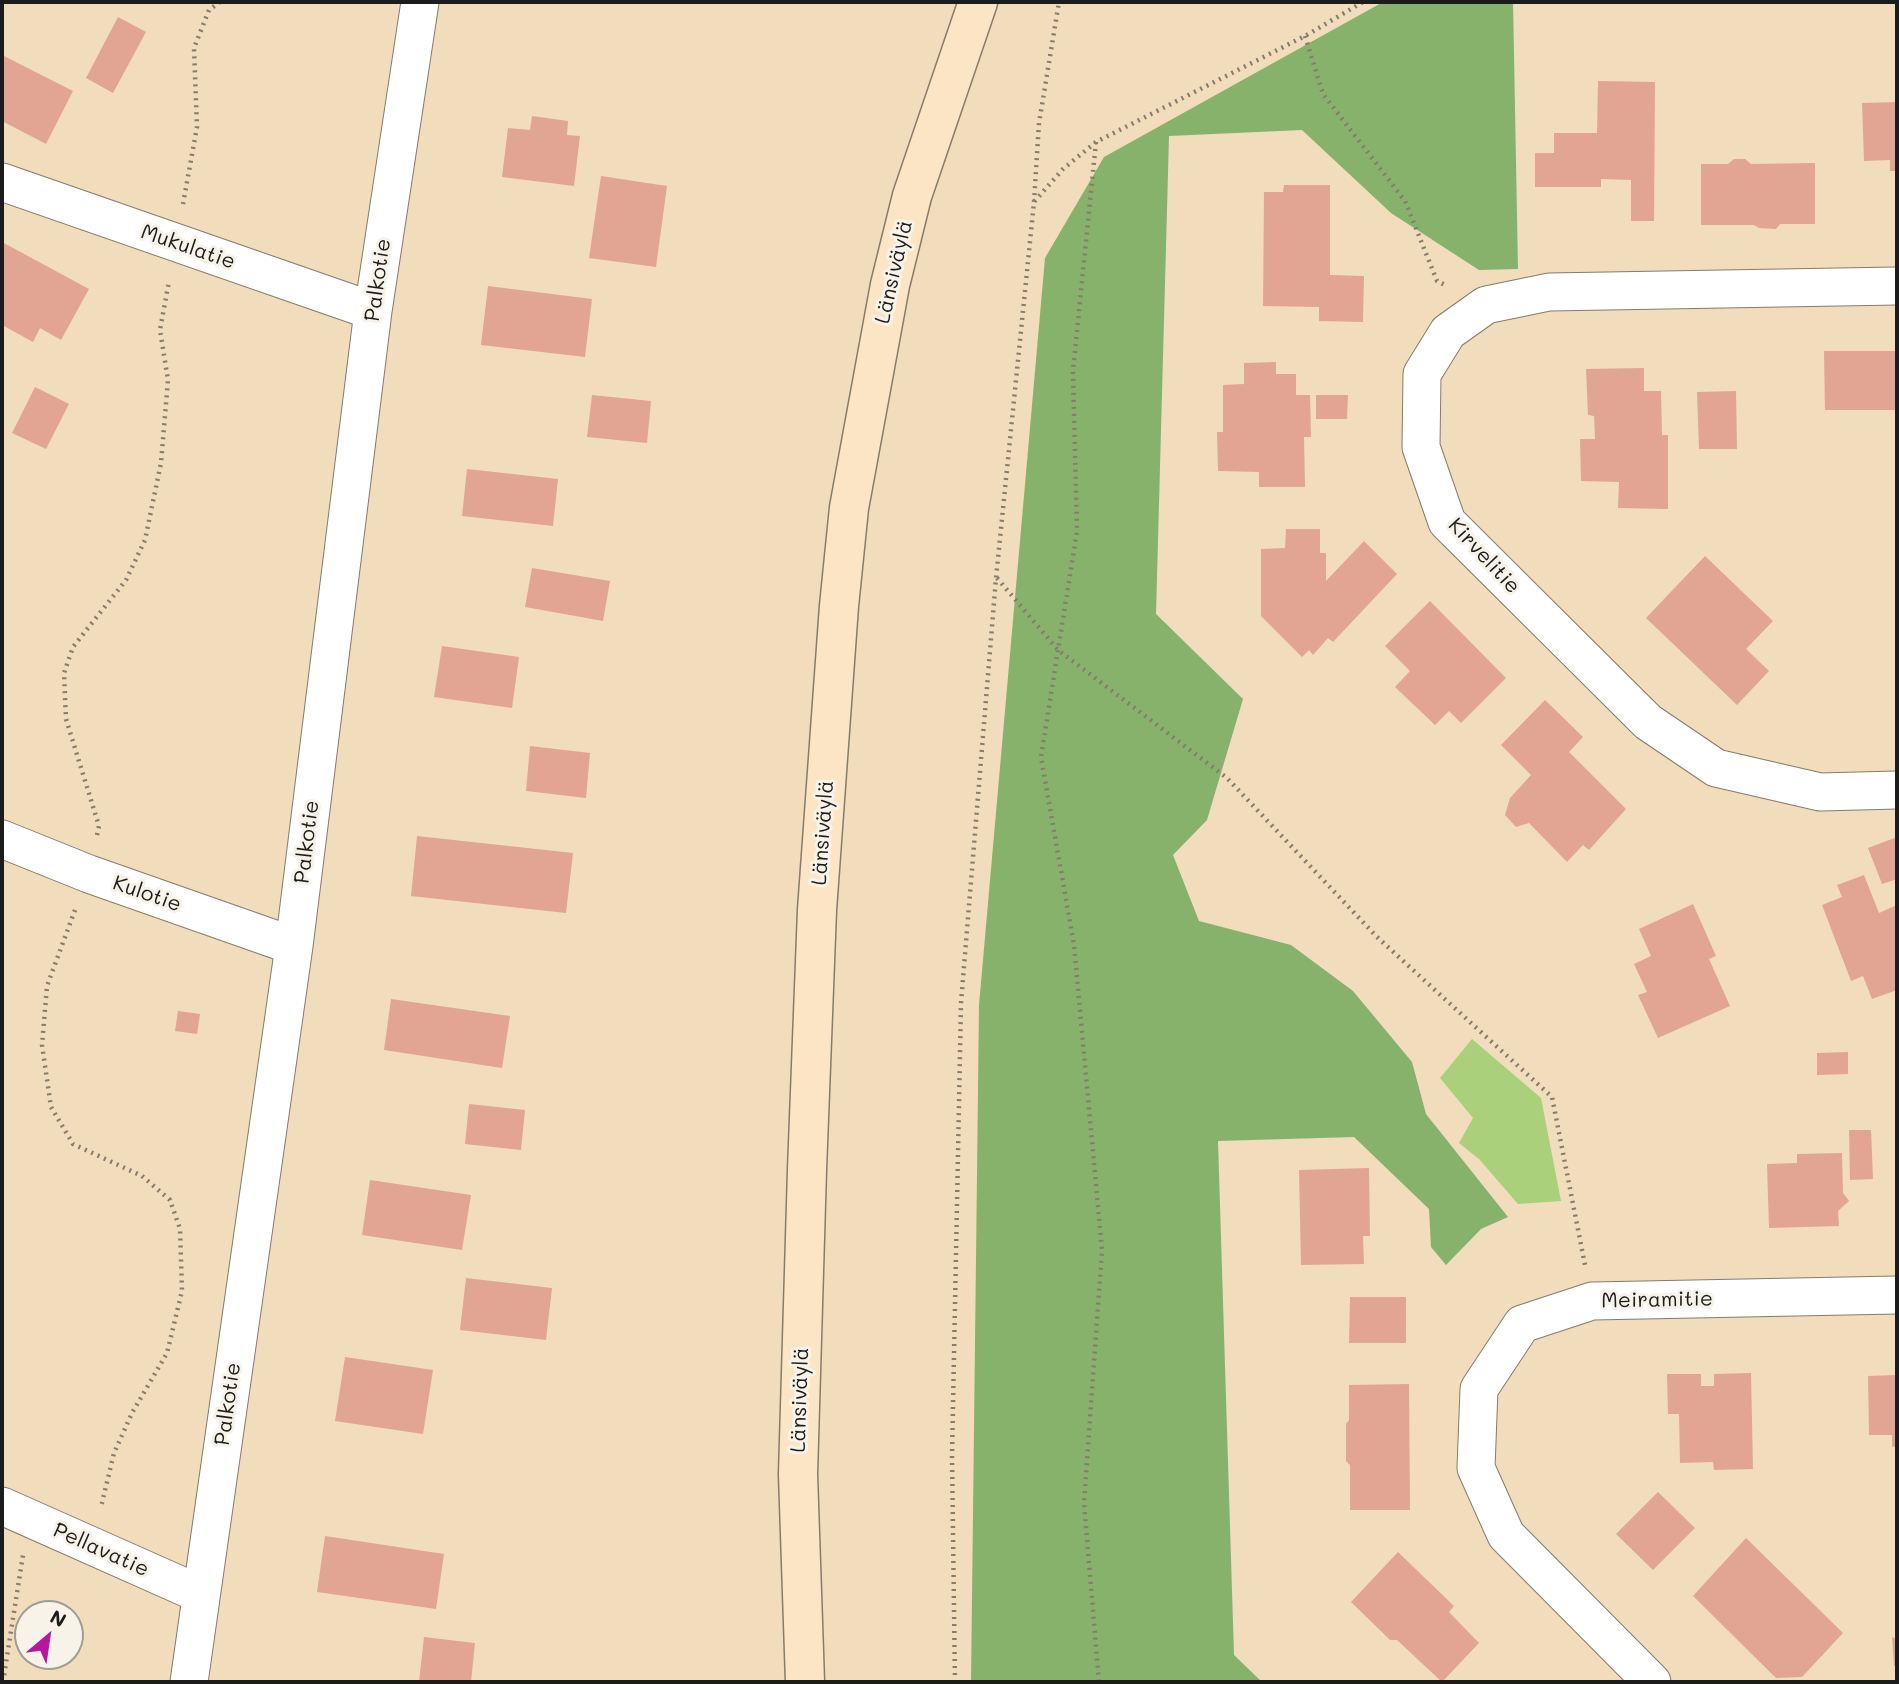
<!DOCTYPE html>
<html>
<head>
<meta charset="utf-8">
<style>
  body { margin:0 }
  #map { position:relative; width:1899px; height:1684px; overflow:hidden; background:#f1dcbc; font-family:Mali,sans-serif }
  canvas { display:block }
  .frame { position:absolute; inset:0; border:4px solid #1c1c1c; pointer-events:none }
  .north { position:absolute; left:14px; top:1600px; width:70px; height:70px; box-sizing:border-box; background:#f7f3e8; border:2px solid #9f9d96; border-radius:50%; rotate:29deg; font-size:19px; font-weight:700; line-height:28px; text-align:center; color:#1c1c1c }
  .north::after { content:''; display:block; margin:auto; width:24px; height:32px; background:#b5179e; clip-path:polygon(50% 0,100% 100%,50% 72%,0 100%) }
</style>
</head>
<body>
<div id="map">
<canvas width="1899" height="1684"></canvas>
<div class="frame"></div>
<div class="north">N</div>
</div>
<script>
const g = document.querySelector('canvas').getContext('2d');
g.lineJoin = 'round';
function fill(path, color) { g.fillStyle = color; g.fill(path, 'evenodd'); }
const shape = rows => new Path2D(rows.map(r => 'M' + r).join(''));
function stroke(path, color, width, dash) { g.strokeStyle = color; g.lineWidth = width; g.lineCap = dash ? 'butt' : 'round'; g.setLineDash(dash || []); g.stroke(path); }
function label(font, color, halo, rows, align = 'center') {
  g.font = font + ' Mali,sans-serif'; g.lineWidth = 6; g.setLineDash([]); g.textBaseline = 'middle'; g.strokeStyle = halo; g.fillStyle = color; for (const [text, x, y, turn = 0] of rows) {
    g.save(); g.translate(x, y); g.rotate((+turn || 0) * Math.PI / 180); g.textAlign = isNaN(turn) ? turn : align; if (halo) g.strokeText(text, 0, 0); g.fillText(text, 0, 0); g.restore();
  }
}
const green = shape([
  [1472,1039,1541,1098,1561,1201,1518,1204,1479,1159,1459,1143,1473,1118,1440,1078]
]);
const forest = shape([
  [1383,2,1513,2,1518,269,1479,270,1391,213,1302,130,1169,136,1156,614,1243,699,1207,820,1173,855,1199,921,1291,945,1353,991,1412,1062,1426,1114,1508,1217,1481,1229,1446,1265,1431,1247,1429,1209,1354,1137,1218,1141,1234,1655,1262,1682,971,1682,979,1005,1045,258,1104,157]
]);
const building = shape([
  [118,17,146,32,113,93,86,78],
  [2,55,73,91,46,144,2,121],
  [1598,81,1655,82,1654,221,1631,221,1631,180,1601,179,1601,187,1535,187,1535,153,1554,153,1554,133,1597,133],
  [1897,102,1897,171,1890,171,1890,160,1864,161,1862,103],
  [532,116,568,121,567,135,580,136,574,186,502,177,508,128,530,130],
  [1734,159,1745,159,1751,164,1815,163,1815,224,1780,224,1776,229,1759,228,1754,225,1701,225,1701,164,1728,164],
  [601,176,667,186,656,267,589,258],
  [1284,185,1330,185,1330,275,1364,276,1363,322,1319,321,1319,307,1263,306,1264,192,1283,192],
  [2,242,89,289,61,340,40,328,33,342,2,325],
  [488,286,592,299,585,357,481,345],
  [1824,351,1897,351,1897,410,1825,410],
  [1276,362,1276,374,1296,374,1296,395,1310,395,1311,437,1304,437,1305,487,1259,487,1259,472,1218,471,1217,432,1223,432,1223,385,1244,384,1244,363],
  [1644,368,1644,391,1661,391,1662,435,1668,435,1668,509,1618,508,1619,482,1581,481,1580,439,1595,439,1594,416,1588,415,1586,369],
  [35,387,69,404,46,449,12,433],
  [1736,391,1737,449,1699,449,1697,392],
  [592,395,651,401,647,443,587,437],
  [1316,395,1348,395,1347,419,1316,419],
  [467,469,558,479,553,526,462,516],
  [1286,529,1320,529,1320,553,1326,553,1326,581,1364,541,1397,574,1333,642,1328,638,1313,655,1309,650,1302,657,1261,616,1261,549,1285,548],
  [1705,556,1773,621,1746,649,1769,671,1737,705,1646,618],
  [532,568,610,581,603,621,525,607],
  [1430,601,1506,678,1461,723,1449,711,1435,725,1395,687,1410,671,1385,646],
  [442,646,519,657,512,708,434,697],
  [1545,700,1583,737,1569,752,1626,809,1589,850,1583,845,1567,862,1529,823,1516,827,1505,815,1510,798,1531,775,1501,745],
  [530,746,590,753,586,798,526,791],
  [417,836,573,853,566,913,411,896],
  [1897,837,1897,879,1882,884,1868,848],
  [1864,875,1879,913,1897,905,1897,990,1872,999,1863,976,1851,981,1822,905,1842,897,1837,885],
  [1693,904,1716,956,1709,959,1730,1006,1658,1038,1638,995,1647,992,1634,964,1651,956,1639,929],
  [391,999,510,1016,502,1068,384,1050],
  [178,1011,200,1014,197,1034,175,1031],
  [1848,1052,1848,1074,1817,1075,1817,1053],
  [469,1104,525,1110,521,1150,465,1144],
  [1849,1130,1871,1130,1873,1179,1850,1180],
  [1842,1153,1843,1193,1849,1201,1838,1211,1839,1226,1769,1228,1767,1164,1797,1163,1797,1154],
  [1369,1168,1370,1236,1363,1236,1364,1264,1301,1265,1299,1170],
  [370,1180,471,1195,462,1250,362,1235],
  [466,1278,552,1288,546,1340,460,1330],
  [1350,1297,1406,1297,1406,1343,1349,1343],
  [345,1357,433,1370,423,1434,335,1421],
  [1751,1373,1753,1469,1714,1470,1713,1462,1680,1463,1679,1414,1668,1414,1667,1374,1701,1374,1701,1386,1714,1386,1714,1374],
  [1897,1375,1897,1446,1892,1447,1892,1435,1869,1435,1868,1376],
  [1409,1384,1410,1510,1350,1510,1350,1465,1346,1461,1346,1424,1349,1420,1349,1385],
  [1658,1492,1695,1528,1653,1570,1616,1534],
  [325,1536,444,1554,436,1609,317,1592],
  [1746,1538,1843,1633,1802,1677,1776,1678,1693,1596],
  [1398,1552,1454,1606,1449,1612,1479,1643,1442,1682,1397,1640,1390,1640,1351,1602],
  [424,1637,475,1643,471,1682,419,1682],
  [1892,1637,1897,1639,1897,1666,1894,1666]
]);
const path = shape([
  [1305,36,1323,94,1405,201,1437,281,1447,286],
  [1096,142,1073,371,1077,531,1041,757,1074,945,1102,1250,1084,1503,1099,1682],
  [1034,202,1039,123,1059,2],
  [183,204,197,127,194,48,209,10,220,2],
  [997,578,1058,650,1227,778,1377,937,1552,1097,1585,1265],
  [97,835,99,826,66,719,64,673,73,647,126,580,145,540,161,463,168,380,160,330,169,281],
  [75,910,47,986,42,1045,51,1107,73,1144,142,1176,170,1200,180,1229,182,1291,167,1353,132,1413,114,1453,101,1507],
  [3,1682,23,1555],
  [955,1682,952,1456,961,1003,996,578,1034,202,1063,169,1096,142,1305,36,1363,2]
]);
const minor = shape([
  [2,182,373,311],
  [1897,286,1549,292,1486,305,1448,332,1422,374,1421,447,1447,522,1648,722,1716,768,1820,792,1897,790],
  [2,839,89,874,294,946],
  [2,1506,200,1594],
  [189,1682,294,946,373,311,420,2],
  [1652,1682,1506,1535,1476,1468,1479,1389,1522,1324,1592,1301,1897,1295]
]);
const secondary = shape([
  [805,1682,798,1474,807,1170,817,910,839,606,849,508,890,285,912,196,978,2]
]);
const streetNames = [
  ["Mukulatie",188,247,19],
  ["Länsiväylä",894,272,-77],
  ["Palkotie",378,280,-82],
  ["Kirvelitie",1484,556,47],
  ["Länsiväylä",823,833,-86],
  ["Palkotie",307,842,-83],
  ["Kulotie",147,894,19],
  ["Meiramitie",1657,1300,-1],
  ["Länsiväylä",800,1400,-88],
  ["Palkotie",228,1404,-82],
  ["Pellavatie",101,1550,24]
];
fill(green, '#aad07b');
fill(forest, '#87b26b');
fill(building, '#e2a594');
stroke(minor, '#867c6c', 39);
stroke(secondary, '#867c6c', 41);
stroke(path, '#867c6c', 4.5, [2, 5]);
stroke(minor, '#fff', 37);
stroke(secondary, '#fce5c4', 38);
label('21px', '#1c1c1c', '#f7f3e8', streetNames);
</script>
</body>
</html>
